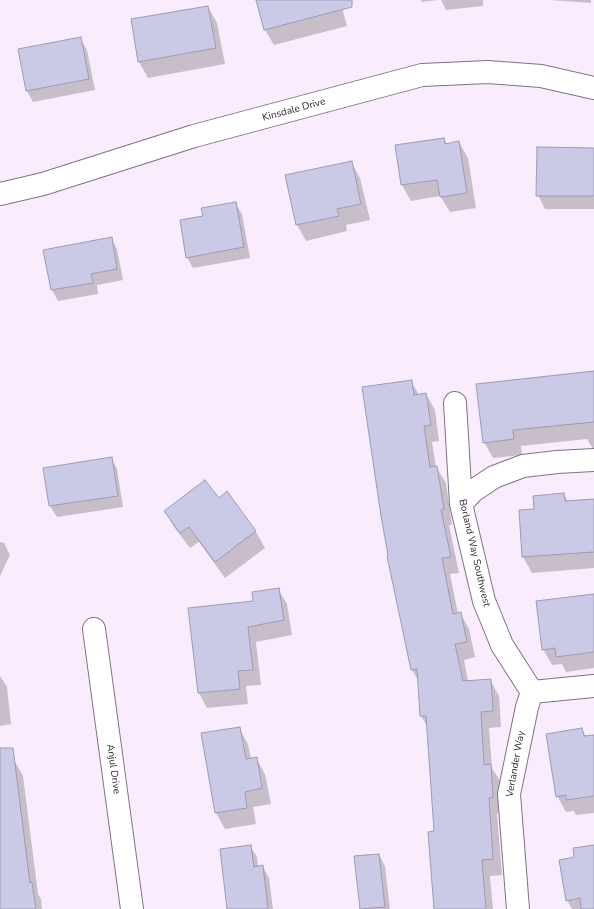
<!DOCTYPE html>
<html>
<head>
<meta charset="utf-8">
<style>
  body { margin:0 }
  canvas { display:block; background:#f9edfd }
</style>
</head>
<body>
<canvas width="594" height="909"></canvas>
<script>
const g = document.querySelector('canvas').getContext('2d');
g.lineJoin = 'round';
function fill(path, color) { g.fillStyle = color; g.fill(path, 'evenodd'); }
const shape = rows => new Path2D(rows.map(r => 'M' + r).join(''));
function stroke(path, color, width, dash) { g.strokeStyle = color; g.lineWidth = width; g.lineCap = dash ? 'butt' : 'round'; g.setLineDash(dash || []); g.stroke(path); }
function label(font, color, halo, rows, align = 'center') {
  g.font = font + ' "Nunito Sans",sans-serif'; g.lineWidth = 3.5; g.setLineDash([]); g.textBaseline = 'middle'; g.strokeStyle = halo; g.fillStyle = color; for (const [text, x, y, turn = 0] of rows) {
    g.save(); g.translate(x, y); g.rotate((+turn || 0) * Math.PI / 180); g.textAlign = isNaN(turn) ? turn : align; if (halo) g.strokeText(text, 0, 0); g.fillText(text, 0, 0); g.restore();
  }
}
const shadow = shape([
  [257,0,340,0,347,26,274,45,265,30],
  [421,0,437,0,422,2],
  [441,0,483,0,483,6,446,10],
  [550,0,591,0,591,3],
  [208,7,217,23,225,64,148,78,139,62,132,20],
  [80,38,87,50,95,90,33,102,27,91,19,50],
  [444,139,447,144,459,142,468,158,476,208,450,212,440,196,411,201,402,185,396,146],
  [594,149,594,209,545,209,538,195],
  [351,162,360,178,370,220,346,225,347,231,306,241,297,225],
  [235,203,242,214,250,258,193,268,187,257,204,216],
  [111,238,117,249,123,280,97,285,98,294,58,301,52,290,45,250],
  [594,372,594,449,593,449,587,439,521,446,522,455,493,458,484,442],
  [411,381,419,395,426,394,435,410,439,441,432,442,436,467,446,483,452,525,449,525,459,573,450,574,458,614,460,613,469,629,475,657,464,660,468,681,490,680,499,696,501,727,489,728,492,768,500,781,502,813,497,813,502,875,490,876,493,909,435,909,435,832,428,728,421,716,419,682,412,670,388,556],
  [111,458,117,469,123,507,57,517,50,506,44,469],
  [227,493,256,532,265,548,225,578,199,542,190,548,174,527,165,511,218,499],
  [564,494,568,502,594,500,594,568,532,573,523,557,520,511,535,510],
  [0,542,4,543,10,555,0,576],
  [278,589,287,604,292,635,256,642,261,685,246,686,248,704,207,708,199,693,189,609,255,602],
  [594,595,594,668,566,672,562,664,552,665,543,649],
  [0,676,7,687,11,724,0,726],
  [239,728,248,744,251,759,256,758,265,774,271,804,253,807,256,824,225,829,216,813,202,734],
  [582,729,586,737,594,736,594,813,576,815,574,811,566,812,557,796],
  [14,760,23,776,38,894,41,899,42,909,0,909,0,762],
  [250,846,257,857,258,867,263,867,269,878,273,909,228,909],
  [594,846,594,909,572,909,567,900,575,858],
  [379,855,385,866,390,909,361,909,355,857]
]);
const building = shape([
  [256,0,352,0,352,7,264,30,256,0],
  [208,6,216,48,138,62,131,19,208,6],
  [81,37,89,79,26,91,18,49,81,37],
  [444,138,445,144,459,141,467,193,440,197,437,180,401,185,395,145,444,138],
  [537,147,594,148,594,196,536,196,537,147],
  [352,161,361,204,337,209,339,216,296,225,285,175,352,161],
  [236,202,244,247,186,258,180,220,203,216,201,208,236,202],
  [112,237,117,269,91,274,93,283,51,290,43,250,112,237],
  [594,371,594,422,513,430,514,439,483,443,476,384,594,371],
  [412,380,414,395,426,393,431,425,424,426,430,467,437,466,444,509,441,510,451,557,442,558,453,614,461,612,467,642,455,644,463,681,491,679,493,711,481,712,484,765,491,764,493,797,489,798,493,859,482,860,486,909,434,909,428,832,434,831,426,716,420,716,417,669,411,670,387,556,388,555,381,516,362,387,412,380],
  [112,457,118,496,49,506,43,468,112,457],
  [205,480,219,498,227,491,256,531,215,562,189,527,180,533,164,511,205,480],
  [564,493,565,501,594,499,594,552,522,557,519,510,534,509,533,496,564,493],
  [279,588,284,620,248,627,253,670,238,671,240,689,198,693,188,608,253,601,252,592,279,588],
  [594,594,594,652,556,657,555,648,542,650,536,601,594,594],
  [240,727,246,759,257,757,262,788,245,792,247,808,215,813,201,733,240,727],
  [582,728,584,736,594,735,594,796,566,800,566,795,556,797,546,734,582,728],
  [0,748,13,748,30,883,32,882,36,909,0,909,0,748],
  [251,845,254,867,263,865,268,909,227,909,220,849,251,845],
  [594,845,594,909,581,909,580,898,566,901,559,860,574,857,573,848,594,845],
  [379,854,385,907,360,909,354,856,379,854]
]);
const minor = shape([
  [0,194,43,184,194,136,422,75,488,72,541,76,594,88],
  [455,403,461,504,484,601,502,645,532,692],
  [461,504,473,491,494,477,523,466,557,462,594,460],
  [94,629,132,909],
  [532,692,594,686],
  [518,909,509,794,527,707,532,692]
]);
const streetNames = [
  ["Kinsdale Drive",294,110,-15],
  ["Borland Way Southwest",474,553,77],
  ["Verlander Way",516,764,-80],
  ["Anjul Drive",113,769,82]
];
fill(shadow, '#0003');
fill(building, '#cac9e6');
stroke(building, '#9c9bb7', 1);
stroke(minor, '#827087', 24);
stroke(minor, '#fff', 22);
label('10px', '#2b232d', '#fff', streetNames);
</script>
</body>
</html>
